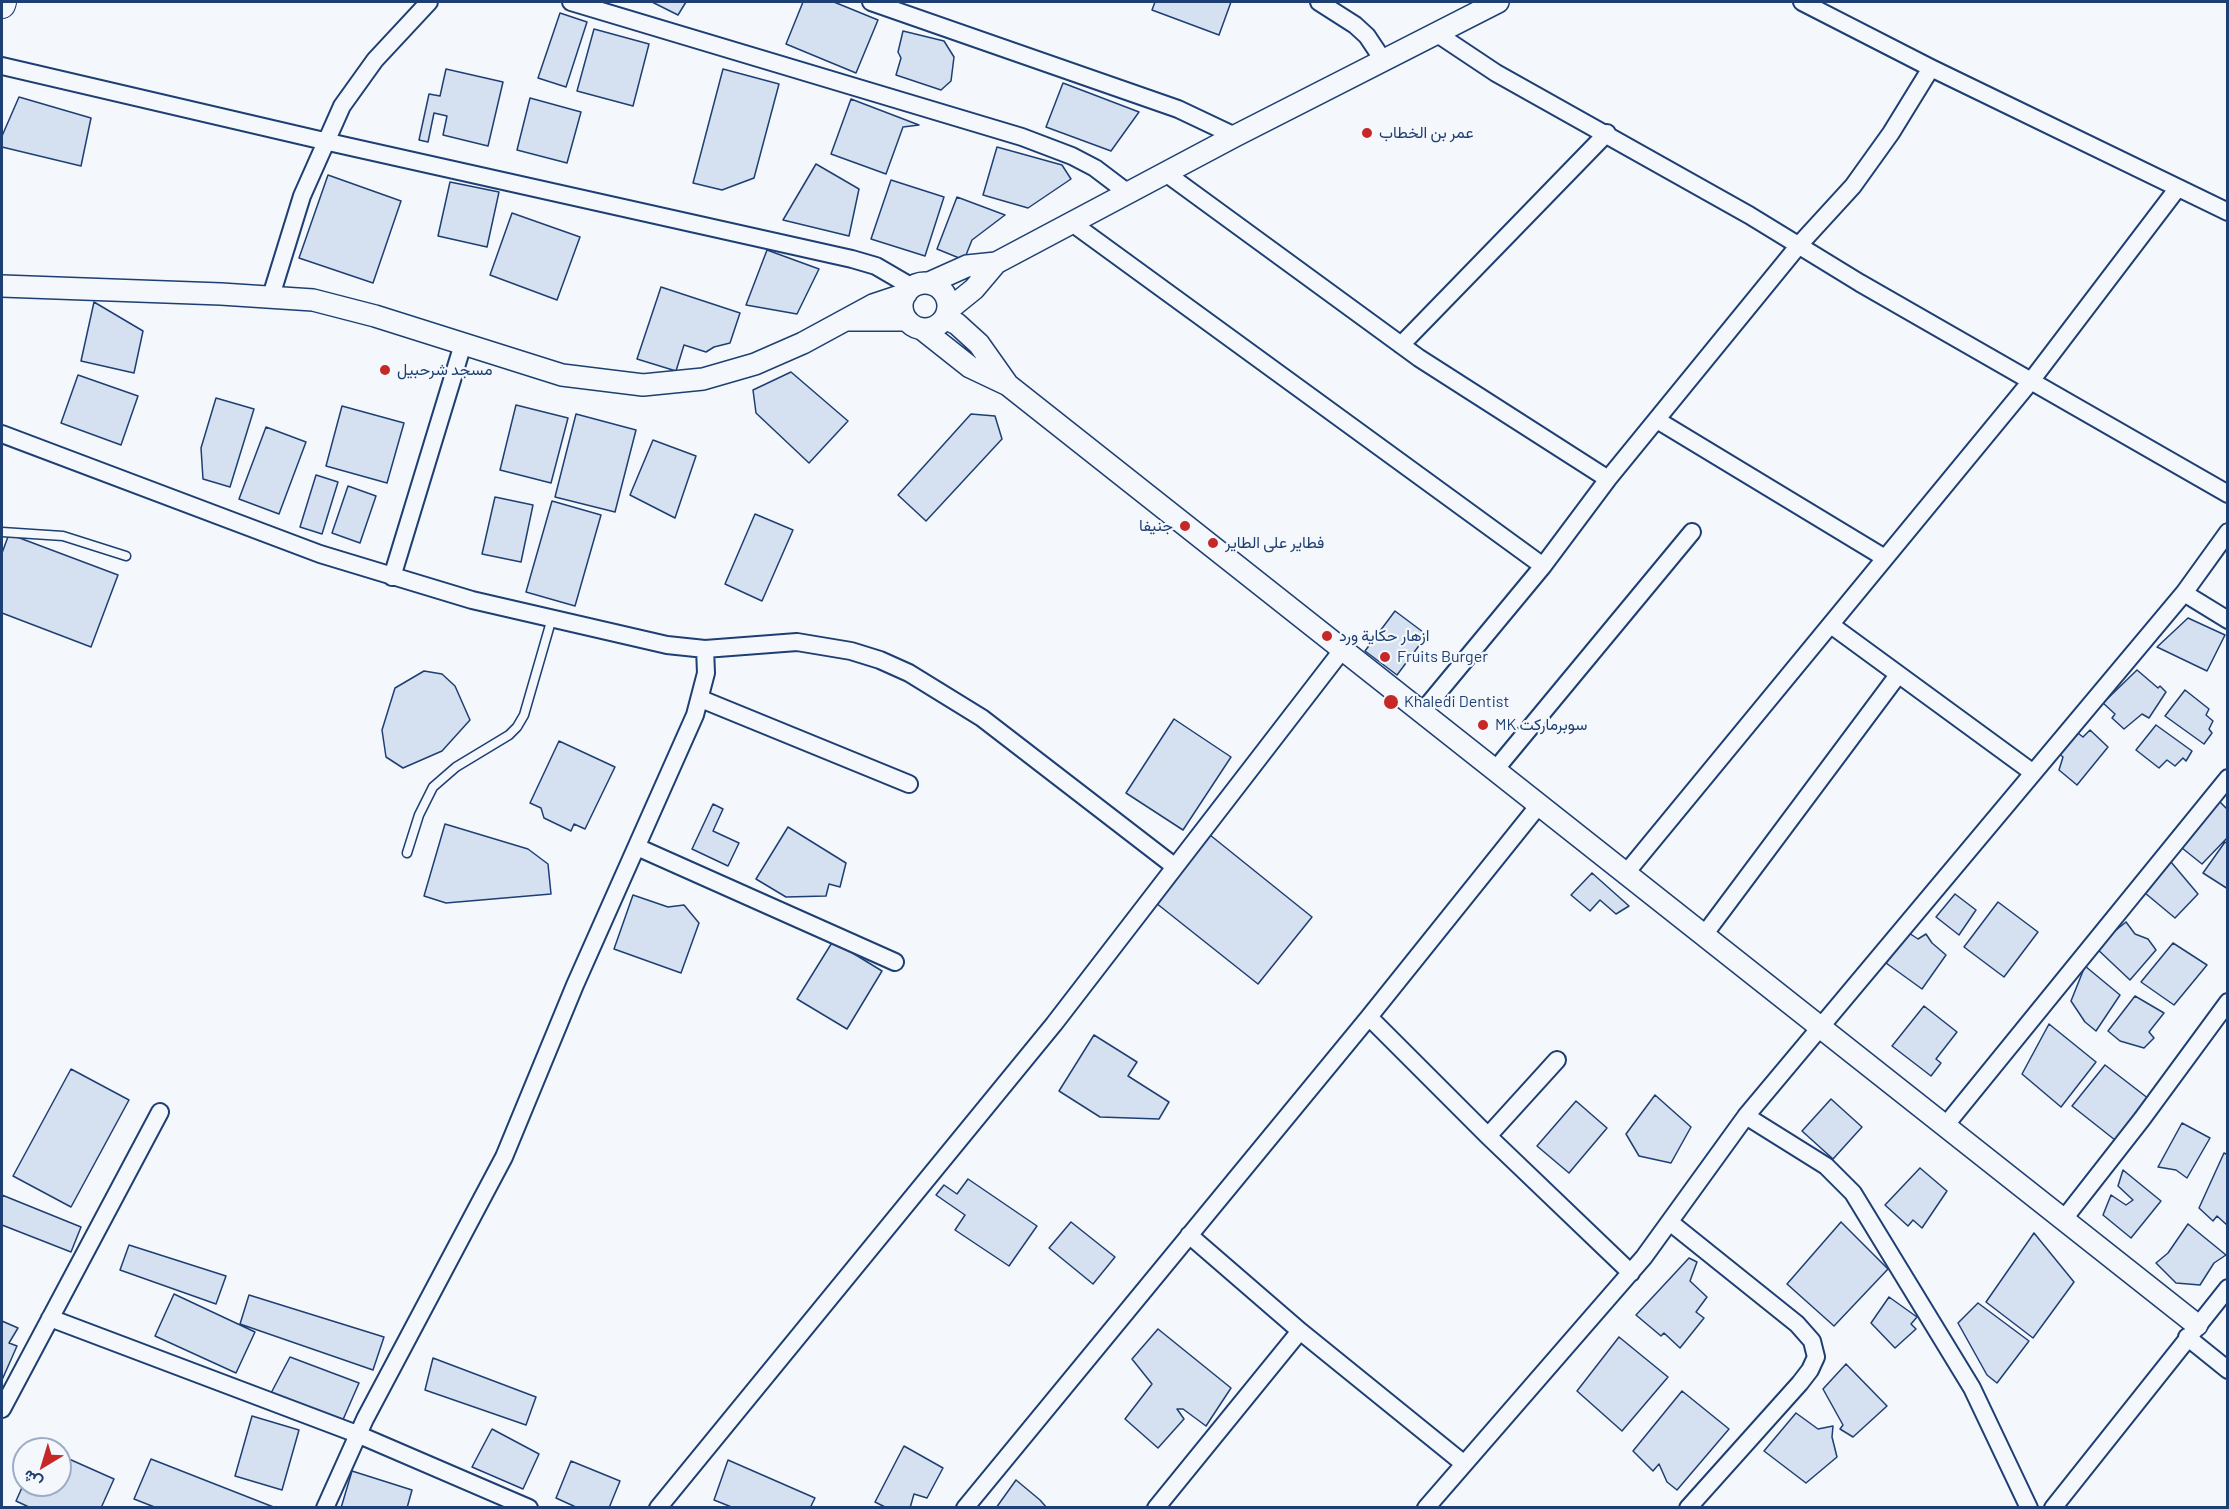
<!DOCTYPE html>
<html>
<head>
<meta charset="utf-8">
<style>
  body { margin:0 }
  #map { position:relative; width:2229px; height:1509px; overflow:hidden; background:#f4f7fb; font-family:Barlow,Vazirmatn,sans-serif }
  canvas { display:block }
  .frame { position:absolute; inset:0; border:3px solid #1d3f73; pointer-events:none }
  .north { position:absolute; left:12px; top:1437px; width:60px; height:60px; box-sizing:border-box; background:#f4f7fb; border:2px solid #9eadc5; border-radius:50%; rotate:218deg; font-size:16px; font-weight:700; line-height:24px; text-align:center; color:#1d3f73 }
  .north::after { content:''; display:block; margin:auto; width:21px; height:27px; background:#c62828; clip-path:polygon(50% 0,100% 100%,50% 72%,0 100%) }
</style>
</head>
<body>
<div id="map">
<canvas width="2229" height="1509"></canvas>
<div class="frame"></div>
<div class="north">ش</div>
</div>
<script>
const g = document.querySelector('canvas').getContext('2d');
g.lineJoin = 'round';
function fill(path, color) { g.fillStyle = color; g.fill(path, 'evenodd'); }
const shape = rows => new Path2D(rows.map(r => 'M' + r).join(''));
function stroke(path, color, width, dash) { g.strokeStyle = color; g.lineWidth = width; g.lineCap = dash ? 'butt' : 'round'; g.setLineDash(dash || []); g.stroke(path); }
function label(font, color, halo, rows, align = 'center') {
  g.font = font + ' Barlow,Vazirmatn,sans-serif'; g.lineWidth = 4.5; g.setLineDash([]); g.textBaseline = 'middle'; g.strokeStyle = halo; g.fillStyle = color; for (const [text, x, y, turn = 0] of rows) {
    g.save(); g.translate(x, y); g.rotate((+turn || 0) * Math.PI / 180); g.textAlign = isNaN(turn) ? turn : align; if (halo) g.strokeText(text, 0, 0); g.fillText(text, 0, 0); g.restore();
  }
}
const building = shape([
  [652,2,686,2,678,15,652,2],
  [803,2,834,2,878,20,856,73,786,44,803,2],
  [1155,2,1231,2,1219,35,1152,10,1155,2],
  [560,13,587,22,566,87,538,78,560,13],
  [594,29,649,44,633,106,577,91,594,29],
  [903,31,944,41,954,57,951,81,941,90,896,75,901,58,898,52,903,31],
  [446,69,503,82,488,146,443,135,447,116,434,113,428,142,419,140,429,94,440,96,446,69],
  [723,69,779,84,754,178,722,190,693,183,723,69],
  [1063,83,1139,112,1111,151,1046,127,1063,83],
  [19,97,91,118,81,166,2,147,2,136,19,97],
  [530,98,581,112,567,163,517,150,530,98],
  [851,99,919,125,903,127,886,174,831,154,851,99],
  [997,147,1062,165,1071,179,1028,208,983,195,997,147],
  [816,164,859,189,849,236,783,220,816,164],
  [328,175,401,201,373,283,299,258,328,175],
  [891,180,944,197,925,256,871,239,891,180],
  [450,182,499,192,487,247,438,236,450,182],
  [957,197,1005,215,972,240,964,260,937,249,957,197],
  [512,213,580,237,557,300,490,275,512,213],
  [767,250,819,269,797,314,746,305,767,250],
  [661,287,740,313,730,343,714,347,706,352,684,345,676,371,637,359,661,287],
  [94,302,143,331,134,373,81,361,94,302],
  [791,372,848,421,809,463,756,413,753,390,791,372],
  [78,375,138,396,121,445,61,423,78,375],
  [216,398,254,409,230,487,203,479,201,448,216,398],
  [516,405,568,418,551,483,500,470,516,405],
  [342,406,404,423,387,483,326,466,342,406],
  [576,414,636,430,615,512,555,497,576,414],
  [971,414,995,416,1002,439,926,521,898,495,971,414],
  [266,427,306,442,279,514,239,499,266,427],
  [653,440,696,456,675,518,630,495,653,440],
  [316,475,338,482,322,534,300,527,316,475],
  [348,486,376,496,360,543,332,533,348,486],
  [495,497,533,505,521,562,482,554,495,497],
  [552,501,601,515,575,606,526,592,552,501],
  [755,514,793,530,762,601,725,584,755,514],
  [9,534,118,575,91,647,2,613,2,553,9,534],
  [1395,611,1427,635,1397,675,1365,651,1395,611],
  [2188,618,2225,635,2207,671,2157,647,2188,618],
  [2137,670,2158,688,2160,686,2166,692,2149,718,2142,714,2124,729,2112,718,2115,714,2103,703,2137,670],
  [424,671,442,674,455,686,470,720,442,751,403,768,386,757,382,730,395,688,424,671],
  [2185,690,2209,709,2206,715,2213,721,2209,729,2212,733,2204,744,2165,716,2185,690],
  [1174,719,1231,757,1183,830,1126,793,1174,719],
  [2156,725,2192,751,2186,761,2183,758,2175,766,2167,760,2159,768,2136,750,2156,725],
  [2074,730,2083,737,2090,730,2108,747,2077,785,2059,770,2063,757,2056,751,2074,730],
  [559,741,615,767,585,829,574,824,571,831,544,818,541,808,530,803,559,741],
  [2218,800,2228,810,2228,837,2202,864,2177,844,2218,800],
  [713,804,723,809,713,831,739,843,728,866,692,849,713,804],
  [445,824,528,849,548,864,551,894,446,903,424,896,445,824],
  [788,827,846,863,840,887,829,884,826,896,786,897,756,879,788,827],
  [1210,835,1312,917,1258,984,1156,903,1210,835],
  [2225,842,2228,844,2228,889,2203,873,2225,842],
  [2171,862,2198,894,2175,918,2145,893,2171,862],
  [1592,873,1629,906,1616,914,1600,900,1590,911,1571,895,1592,873],
  [1955,894,1976,910,1959,935,1936,917,1955,894],
  [633,895,668,907,684,905,699,923,681,973,614,949,633,895],
  [1998,902,2038,932,2004,977,1964,947,1998,902],
  [2126,922,2135,934,2148,939,2156,950,2130,980,2095,947,2126,922],
  [1909,933,1918,939,1926,934,1932,943,1946,955,1922,989,1886,963,1909,933],
  [833,941,882,971,847,1029,797,999,833,941],
  [2173,943,2207,965,2174,1005,2141,982,2173,943],
  [2085,966,2120,995,2096,1031,2085,1022,2071,1001,2085,966],
  [2135,996,2164,1013,2149,1032,2154,1038,2144,1048,2120,1041,2108,1031,2135,996],
  [1924,1006,1957,1032,1936,1059,1941,1063,1931,1076,1892,1046,1924,1006],
  [2049,1024,2096,1062,2061,1107,2022,1074,2049,1024],
  [1094,1035,1137,1062,1128,1076,1169,1102,1159,1119,1100,1117,1059,1091,1094,1035],
  [2105,1065,2149,1099,2115,1140,2072,1106,2105,1065],
  [71,1069,129,1100,71,1207,13,1176,71,1069],
  [1655,1095,1691,1127,1671,1163,1639,1156,1626,1134,1655,1095],
  [1831,1099,1862,1127,1833,1159,1802,1131,1831,1099],
  [1576,1101,1607,1128,1569,1173,1537,1146,1576,1101],
  [2182,1123,2210,1138,2187,1178,2176,1170,2158,1167,2182,1123],
  [2224,1153,2228,1155,2228,1226,2217,1216,2213,1221,2199,1208,2224,1153],
  [1920,1168,1947,1191,1922,1228,1913,1220,1908,1226,1885,1205,1920,1168],
  [2123,1170,2161,1201,2131,1238,2103,1215,2111,1195,2126,1205,2133,1200,2118,1186,2123,1170],
  [968,1179,1037,1226,1009,1266,955,1230,965,1215,936,1195,944,1185,957,1194,968,1179],
  [2,1195,81,1227,71,1252,2,1225,2,1195],
  [1071,1222,1115,1257,1093,1284,1049,1248,1071,1222],
  [1841,1222,1888,1269,1834,1326,1787,1284,1841,1222],
  [2188,1224,2226,1255,2214,1263,2200,1285,2176,1283,2156,1263,2168,1253,2188,1224],
  [2034,1233,2074,1282,2033,1338,1986,1302,2034,1233],
  [129,1245,226,1276,216,1304,120,1270,129,1245],
  [1689,1258,1697,1262,1690,1281,1707,1297,1696,1312,1704,1318,1680,1348,1664,1333,1661,1336,1636,1315,1689,1258],
  [174,1294,255,1332,236,1373,155,1336,174,1294],
  [249,1295,384,1337,373,1370,240,1324,249,1295],
  [1889,1297,1917,1317,1911,1324,1916,1329,1895,1348,1871,1323,1889,1297],
  [1978,1303,2029,1341,1997,1383,1987,1375,1958,1323,1978,1303],
  [2,1321,18,1328,9,1343,17,1346,2,1380,2,1321],
  [1158,1329,1231,1388,1206,1426,1183,1409,1177,1409,1184,1419,1158,1448,1125,1419,1152,1384,1132,1359,1158,1329],
  [1619,1337,1668,1377,1622,1431,1577,1391,1619,1337],
  [290,1357,359,1383,342,1422,270,1395,290,1357],
  [433,1358,536,1397,526,1425,425,1390,433,1358],
  [1846,1364,1887,1406,1853,1437,1840,1429,1843,1425,1823,1389,1846,1364],
  [1682,1391,1729,1429,1677,1490,1667,1482,1659,1464,1653,1471,1633,1451,1682,1391],
  [1796,1413,1818,1429,1833,1426,1832,1437,1837,1457,1806,1483,1764,1451,1796,1413],
  [252,1416,299,1430,282,1490,235,1476,252,1416],
  [492,1429,539,1454,523,1489,472,1467,492,1429],
  [904,1446,943,1468,927,1498,914,1494,910,1508,887,1508,875,1502,904,1446],
  [60,1455,114,1479,101,1508,31,1508,16,1501,24,1483,60,1485,60,1455],
  [151,1459,276,1508,157,1508,134,1499,151,1459],
  [728,1460,815,1498,810,1508,734,1508,714,1500,728,1460],
  [571,1461,620,1481,609,1508,578,1508,556,1498,571,1461],
  [352,1471,412,1490,407,1508,341,1508,352,1471],
  [1016,1480,1040,1500,1047,1508,996,1508,1016,1480]
]);
const service = shape([
  [2,532,63,536,126,556],
  [407,853,419,815,433,787,456,767,509,735,517,727,524,715,552,618]
]);
const minor = shape([
  [571,2,1022,137,1072,156,1095,168,1128,193],
  [871,2,1178,109,1235,136],
  [1319,2,1355,25,1367,36,1383,60],
  [1802,2,1931,68,2228,212],
  [1436,33,1496,73,1749,215,1860,283,2228,494],
  [2,66,324,141,852,259,876,266,912,287],
  [1167,174,1419,358,1608,479],
  [1072,223,1543,566],
  [271,296,302,196,342,106,375,60,429,2],
  [1401,345,1607,133],
  [1657,420,1885,558],
  [2,434,320,554,472,600,667,645,705,649,797,642,851,651,880,660,909,673,982,718,1174,866],
  [392,577,463,344],
  [2184,593,2228,620],
  [1831,625,2032,772],
  [701,699,909,784],
  [1422,712,1543,566,1608,479,1799,245,1853,186,1891,133,1931,68],
  [1495,770,1692,532],
  [637,847,895,962],
  [1626,873,2031,381,2177,189],
  [1704,935,1898,675],
  [1369,1017,1488,1136,1631,1273],
  [1746,1116,1826,1166,1853,1193,1972,1388,2029,1508],
  [1945,1126,2228,778],
  [1488,1136,1557,1060],
  [2063,1220,2142,1119,2228,1002],
  [1671,1223,1797,1324,1812,1341,1816,1357,1810,1370,1800,1383,1688,1508],
  [1189,1235,1300,1331,1463,1463],
  [50,1318,357,1434,529,1508],
  [2187,1337,2228,1370],
  [2,1409,160,1112],
  [325,1508,365,1419,504,1157,575,985,695,715,706,673,705,649],
  [658,1508,1054,1024,1343,649],
  [965,1508,1369,1017,1539,805],
  [1156,1508,1300,1331],
  [1426,1508,1644,1257,1746,1116,2184,593,2228,532],
  [2053,1508,2228,1288]
]);
const tertiary = shape([
  [929,283,967,266,996,263],
  '902 306a23 23 0 1 1 46 0a23 23 0 1 1-46 0Z',
  [2,286,221,294,313,300,375,316,562,375,643,385,703,379,755,364,803,343,873,305,906,294],
  [948,310,974,289,996,263,1235,136,1498,2],
  [945,318,957,324,979,344,1008,385],
  [847,320,907,320],
  [922,329,970,367,1008,385,2197,1325]
]);
const primary = shape([
  [2,5,3,2]
]);
const markers = [
  [1367,133,6,"#c62828"],
  [385,370,6,"#c62828"],
  [1185,526,6,"#c62828"],
  [1213,543,6,"#c62828"],
  [1327,636,6,"#c62828"],
  [1385,657,6,"#c62828"],
  [1391,702,8,"#c62828"],
  [1483,725,6,"#c62828"]
];
const poiNames = [
  ["عمر بن الخطاب",1379,133],
  ["مسجد شرحبيل",397,370],
  ["جنيفا",1173,526,"right"],
  ["فطاير على الطاير",1225,543],
  ["ازهار حكاية ورد",1339,636],
  ["Fruits Burger",1397,657],
  ["Khaledi Dentist",1404,702],
  ["MK سوبرماركت",1495,725]
];
fill(building, '#d5e0f0');
stroke(building, '#1d3f73', 1.5);
stroke(service, '#1d3f73', 11);
stroke(minor, '#1d3f73', 20);
stroke(tertiary, '#1d3f73', 24);
stroke(primary, '#1d3f73', 28);
stroke(service, '#f4f7fb', 8);
stroke(minor, '#f4f7fb', 16);
stroke(tertiary, '#f4f7fb', 21);
stroke(primary, '#f4f7fb', 26);
for (const [x, y, r, color] of markers) { const dot = new Path2D(); dot.arc(x, y, r, 0, 2 * Math.PI); g.fillStyle = color; g.fill(dot); stroke(dot, '#f4f7fb', 2); }
label('16px', '#1d3f73', '#f4f7fb', poiNames, 'left');
</script>
</body>
</html>
